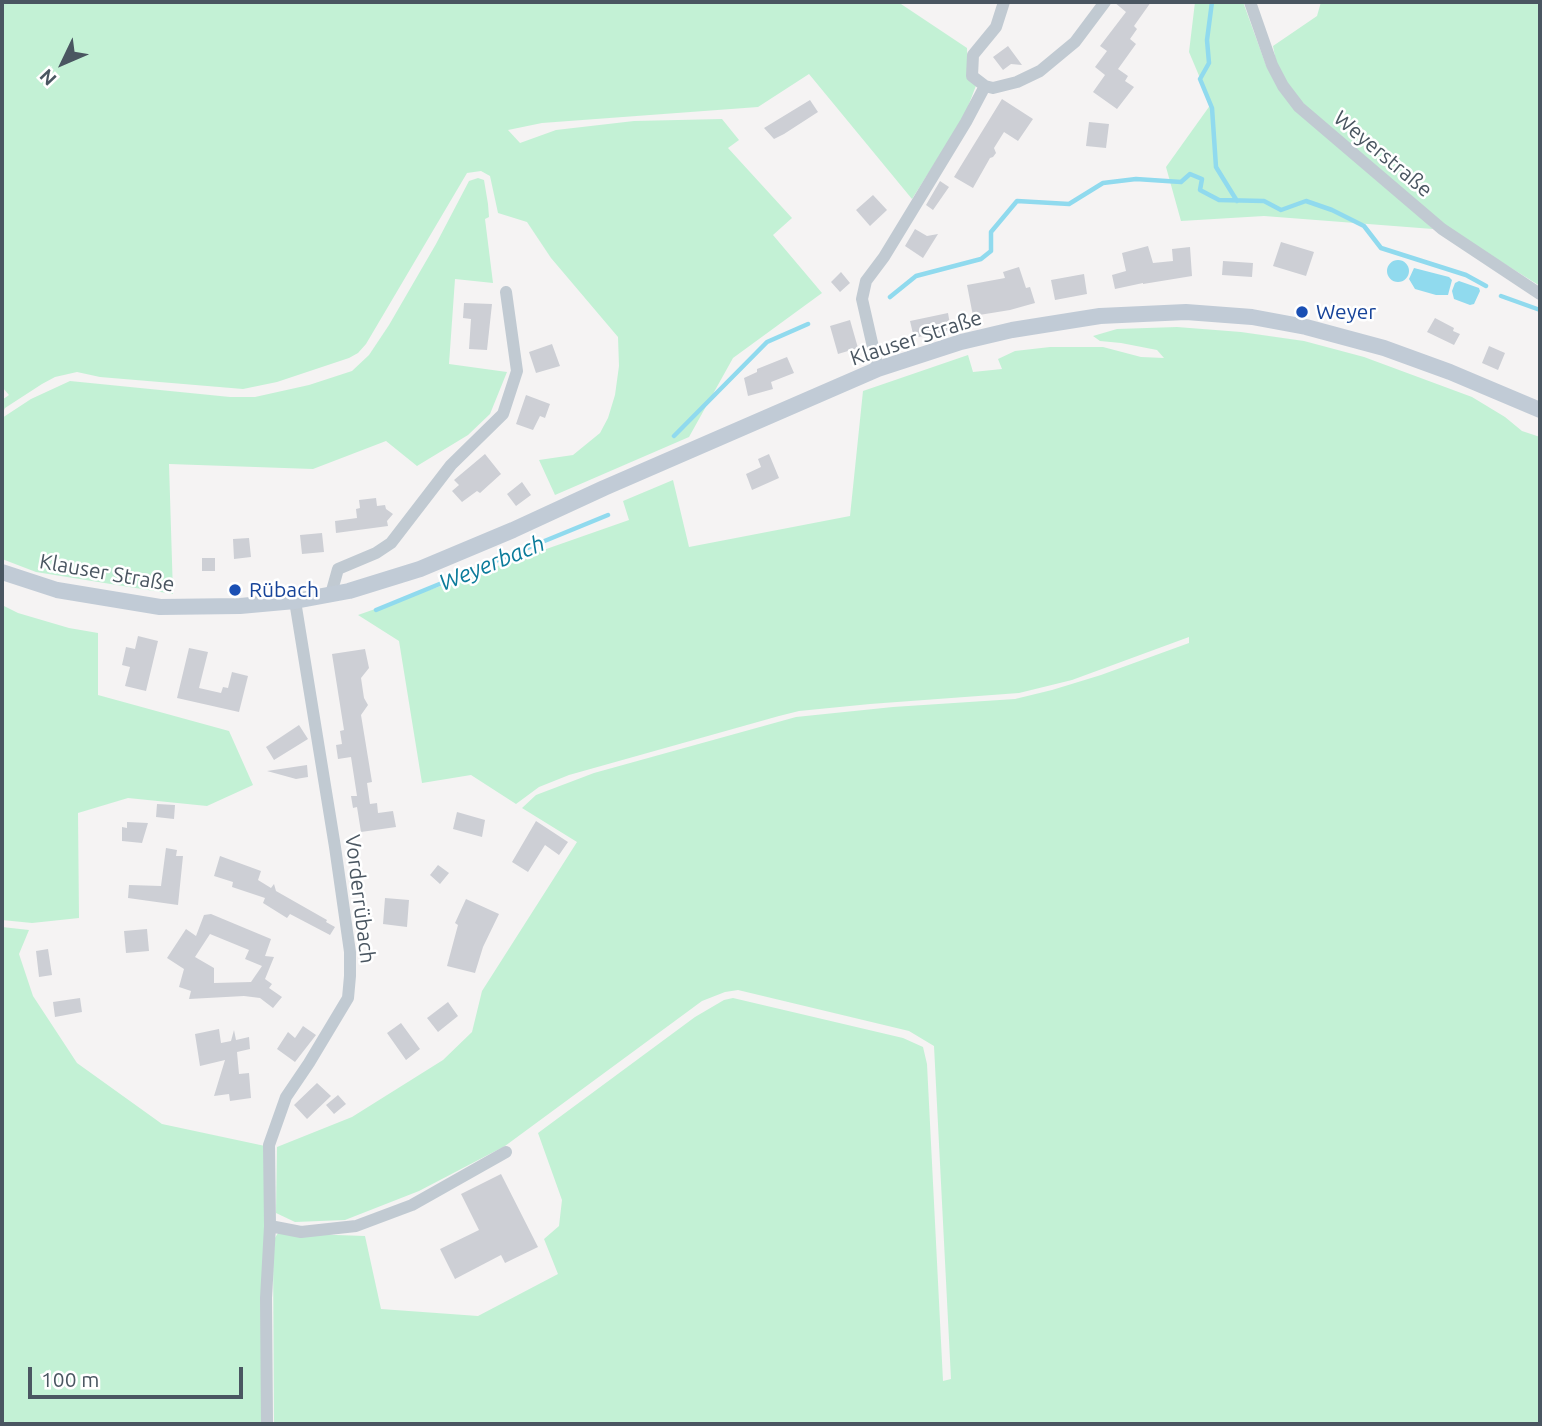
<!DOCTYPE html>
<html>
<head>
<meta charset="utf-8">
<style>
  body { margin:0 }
  #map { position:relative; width:1542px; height:1426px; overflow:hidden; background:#f5f3f3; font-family:Ubuntu,sans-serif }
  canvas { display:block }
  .frame { position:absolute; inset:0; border:4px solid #4a5661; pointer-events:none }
  .north { position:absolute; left:28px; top:28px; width:70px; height:70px; -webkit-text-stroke:5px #fff; paint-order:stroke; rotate:226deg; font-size:19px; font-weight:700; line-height:28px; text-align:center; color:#4a5661 }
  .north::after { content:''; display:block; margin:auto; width:24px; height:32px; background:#4a5661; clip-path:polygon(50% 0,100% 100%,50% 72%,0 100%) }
  .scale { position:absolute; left:28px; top:1367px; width:215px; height:32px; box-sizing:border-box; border:4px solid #4a5661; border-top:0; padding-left:9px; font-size:21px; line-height:24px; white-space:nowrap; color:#4a5661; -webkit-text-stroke:5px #fff; paint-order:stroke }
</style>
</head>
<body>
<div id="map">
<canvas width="1542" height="1426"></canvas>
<div class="frame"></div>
<div class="north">N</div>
<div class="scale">100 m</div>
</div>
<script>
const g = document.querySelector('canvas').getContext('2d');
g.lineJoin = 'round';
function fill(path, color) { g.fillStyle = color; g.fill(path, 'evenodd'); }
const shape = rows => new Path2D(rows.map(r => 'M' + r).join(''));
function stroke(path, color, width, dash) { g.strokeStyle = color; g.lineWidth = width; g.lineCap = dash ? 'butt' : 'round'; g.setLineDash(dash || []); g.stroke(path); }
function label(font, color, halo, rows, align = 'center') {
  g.font = font + ' Ubuntu,sans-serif'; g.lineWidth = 5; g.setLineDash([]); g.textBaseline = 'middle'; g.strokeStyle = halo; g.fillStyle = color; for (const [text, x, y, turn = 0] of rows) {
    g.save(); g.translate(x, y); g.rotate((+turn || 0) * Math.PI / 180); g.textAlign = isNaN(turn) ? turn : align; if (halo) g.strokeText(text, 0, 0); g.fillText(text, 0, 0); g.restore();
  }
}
const green = shape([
  [2,2,898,2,967,48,968,77,977,83,964,117,912,199,809,74,758,107,542,123,508,130,520,143,556,130,634,121,722,119,739,140,728,148,792,218,773,235,822,293,733,358,689,437,555,495,539,460,573,455,600,433,608,418,615,395,619,366,618,337,551,258,527,222,498,213,490,176,481,171,467,173,366,344,358,353,349,358,277,382,243,389,100,377,77,372,55,377,42,384,5,408,2,415,2,400,9,395,2,387],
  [1195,2,1243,2,1267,68,1433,229,1264,216,1181,221,1166,167,1211,104,1189,52],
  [1321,2,1540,2,1540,286,1447,228,1366,162,1355,147,1336,135,1295,96,1277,67,1273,46,1317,16],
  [478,178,484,180,488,204,489,217,485,219,493,283,455,279,449,364,507,372,490,414,468,435,417,466,386,441,313,469,169,464,173,594,36,572,2,559,2,418,31,399,70,381,230,397,255,397,309,385,352,371,369,355,389,325,436,244,469,181],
  [1177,327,1241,332,1304,341,1364,357,1472,397,1505,417,1522,431,1540,437,1540,1424,274,1424,273,1241,278,1233,365,1236,381,1309,478,1316,558,1274,544,1239,559,1226,562,1200,538,1133,695,1017,724,1000,733,998,903,1038,923,1047,927,1064,943,1381,951,1379,934,1046,909,1031,738,990,725,992,702,1001,505,1146,419,1191,345,1220,295,1222,276,1213,277,1147,352,1117,443,1060,472,1032,482,991,577,842,522,808,536,795,594,773,796,717,893,707,1015,699,1052,690,1101,675,1189,643,1189,637,1072,680,1019,693,870,704,799,711,779,716,569,775,539,787,516,804,471,775,422,783,399,641,358,615,629,520,623,501,673,480,689,547,850,516,863,391,968,355,973,372,1002,369,998,359,1015,351,1050,347,1103,347,1141,357,1164,358,1157,350,1121,343,1100,341,1093,336,1117,329],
  [2,605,18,613,69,628,98,633,98,695,229,731,253,785,207,806,128,798,78,813,79,918,32,923,2,920],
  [2,927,29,930,19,954,33,996,77,1063,162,1124,265,1146,266,1424,2,1424]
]);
const water = shape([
  '1387 271a11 11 0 1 1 22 0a11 11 0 1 1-22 0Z',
  [1414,268,1449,277,1452,280,1448,295,1436,295,1415,289,1409,279],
  [1459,281,1479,288,1480,291,1474,304,1470,305,1454,299,1452,291,1455,283]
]);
const stream = shape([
  [1212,2,1207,40,1209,63,1200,79,1212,108,1216,167,1237,201],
  [1501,296,1540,310],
  [890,297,916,276,981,259,991,251,991,232,1017,201,1069,204,1103,183,1136,179,1181,182,1190,174,1202,179,1200,190,1219,200,1264,201,1281,210,1306,201,1332,210,1364,226,1381,248,1466,275,1486,286],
  [674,436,767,342,808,324],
  [376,610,608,515]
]);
const building = shape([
  [1114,2,1151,2,1134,26,1137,29,1130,39,1136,44,1118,69,1128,76,1125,81,1134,87,1117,109,1093,92,1105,75,1095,67,1107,51,1100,46,1126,12],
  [1008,46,1022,65,1011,64,1003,70,993,57],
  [1002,99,1033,119,1018,141,1004,132,994,148,996,153,993,157,990,158,973,188,954,177],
  [810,100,818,112,784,134,774,139,764,128],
  [1089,122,1109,124,1106,148,1086,146],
  [940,181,949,187,933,210,926,205],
  [873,195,887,210,870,226,856,210],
  [915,229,927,236,938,234,923,258,905,246],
  [1281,242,1314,252,1306,276,1273,266],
  [1148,246,1153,263,1173,261,1172,249,1190,247,1192,276,1143,284,1143,283,1115,289,1112,275,1126,271,1122,253],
  [1223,261,1253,263,1252,277,1222,275],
  [1019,267,1026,288,1030,287,1035,303,1010,310,973,316,967,285,1005,278,1003,272],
  [841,272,850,283,840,292,831,282],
  [1084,274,1087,294,1055,300,1051,280],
  [464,303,492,304,487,350,469,349,471,319,463,318],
  [948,313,951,330,914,338,910,321],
  [1435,318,1454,328,1453,331,1460,334,1454,345,1427,332],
  [850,320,858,348,838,354,830,326],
  [552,344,560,366,536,373,529,352],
  [1489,346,1505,353,1498,370,1482,363],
  [787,357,794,373,771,382,773,389,748,396,744,378,757,372,757,369],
  [526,395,550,404,545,418,540,416,533,430,516,424],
  [485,454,501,474,480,493,477,491,462,502,452,491,459,485,454,480],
  [769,454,779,478,752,490,746,474,761,467,758,459],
  [522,482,531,495,516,506,507,494],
  [376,498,377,506,385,505,386,509,393,514,387,521,388,526,336,533,335,521,357,518,356,509,360,508,359,500],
  [322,533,324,552,302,554,300,535],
  [249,538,251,557,234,559,233,539],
  [202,558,215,558,215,571,202,571],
  [138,636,158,641,146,691,125,686,130,667,122,665,126,647,135,649],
  [189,648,208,652,199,688,221,693,223,687,228,688,232,672,248,676,239,712,177,698],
  [365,649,369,668,361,678,364,698,368,705,361,715,372,782,367,783,370,804,377,803,378,813,393,811,396,827,361,832,357,807,353,808,351,796,357,796,351,757,338,759,336,745,342,744,340,731,344,730,332,654],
  [299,725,308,739,274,760,266,747],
  [307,765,308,777,296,779,267,771],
  [157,804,175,805,174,819,156,817],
  [457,812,485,820,482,837,453,829],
  [536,821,568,842,559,855,545,845,528,872,512,862],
  [127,822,148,823,142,843,122,841,122,827,127,828],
  [166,848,177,850,176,856,183,856,178,905,128,898,129,885,161,886],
  [220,856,261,871,258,880,271,888,274,884,276,891,327,920,326,922,335,927,330,935,290,914,287,918,263,903,265,898,232,887,233,882,214,876],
  [438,865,449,873,440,884,430,875],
  [385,898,409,900,407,927,383,924],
  [466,899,499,914,483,947,475,973,447,966,458,925,455,923],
  [211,914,271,939,265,956,274,957,265,979,272,984,269,988,282,997,273,1008,260,998,244,996,189,999,191,991,179,987,184,969,167,958,186,929,196,936,204,915],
  [210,934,249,950,245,959,262,966,251,982,214,983,214,968,195,957],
  [147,929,149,951,126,953,124,931],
  [48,949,52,975,39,977,36,951],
  [80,998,82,1012,55,1017,53,1002],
  [448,1002,458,1016,438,1032,427,1018],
  [401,1023,420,1049,406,1060,387,1033],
  [303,1026,316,1035,295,1062,277,1049,288,1032,295,1038],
  [219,1029,221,1043,231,1041,234,1030,236,1040,249,1037,250,1049,237,1052,239,1074,249,1073,251,1098,230,1101,229,1094,214,1096,225,1060,200,1066,195,1034],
  [317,1083,331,1096,307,1119,294,1105],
  [338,1095,346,1104,334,1114,326,1105],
  [501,1174,538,1247,505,1263,501,1255,455,1279,440,1249,479,1230,461,1194]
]);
const street = shape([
  [1250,2,1272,65,1283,86,1299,107,1442,229,1540,294],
  [985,86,972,76,973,55,996,27,1004,2],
  [878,369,862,299,866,281,884,257,912,211,966,122,985,86,993,88,1017,82,1040,71,1075,42,1105,2],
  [331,594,338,569,376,553,391,543,451,465,503,414,517,371,506,292],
  [270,1226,301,1232,356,1226,412,1205,506,1152],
  [267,1424,266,1298,270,1226,269,1145,286,1097,309,1063,348,998,350,976,350,952,335,847,295,601]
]);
const secondary = shape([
  [2,572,57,590,160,607,240,606,295,601,349,591,420,569,513,530,604,488,878,369,961,342,1012,330,1100,316,1186,312,1252,317,1306,327,1384,348,1450,372,1540,410]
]);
const markers = [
  [1302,312,7,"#1a4fb4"],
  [235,590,7,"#1a4fb4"]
];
const streetNames = [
  ["Weyerstraße",1383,154,40],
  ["Klauser Straße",916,338,-18],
  ["Klauser Straße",107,573,10],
  ["Vorderrübach",360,899,83]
];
const transitNames = [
  ["Weyer",1316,312],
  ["Rübach",249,590]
];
const waterNames = [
  ["Weyerbach",492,563,-22]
];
fill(green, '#c3f1d5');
fill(water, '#90daee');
stroke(stream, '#90daee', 4.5);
fill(building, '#cdcfd5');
stroke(street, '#c1cad2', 12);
stroke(secondary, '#c1cbd6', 16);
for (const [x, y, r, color] of markers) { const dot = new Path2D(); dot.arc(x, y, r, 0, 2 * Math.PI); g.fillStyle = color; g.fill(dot); stroke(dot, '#fff', 2.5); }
label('21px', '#4a5661', '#fff', streetNames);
label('21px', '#164399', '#fff', transitNames, 'left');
label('italic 23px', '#0c7c9b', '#fff', waterNames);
</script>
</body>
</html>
